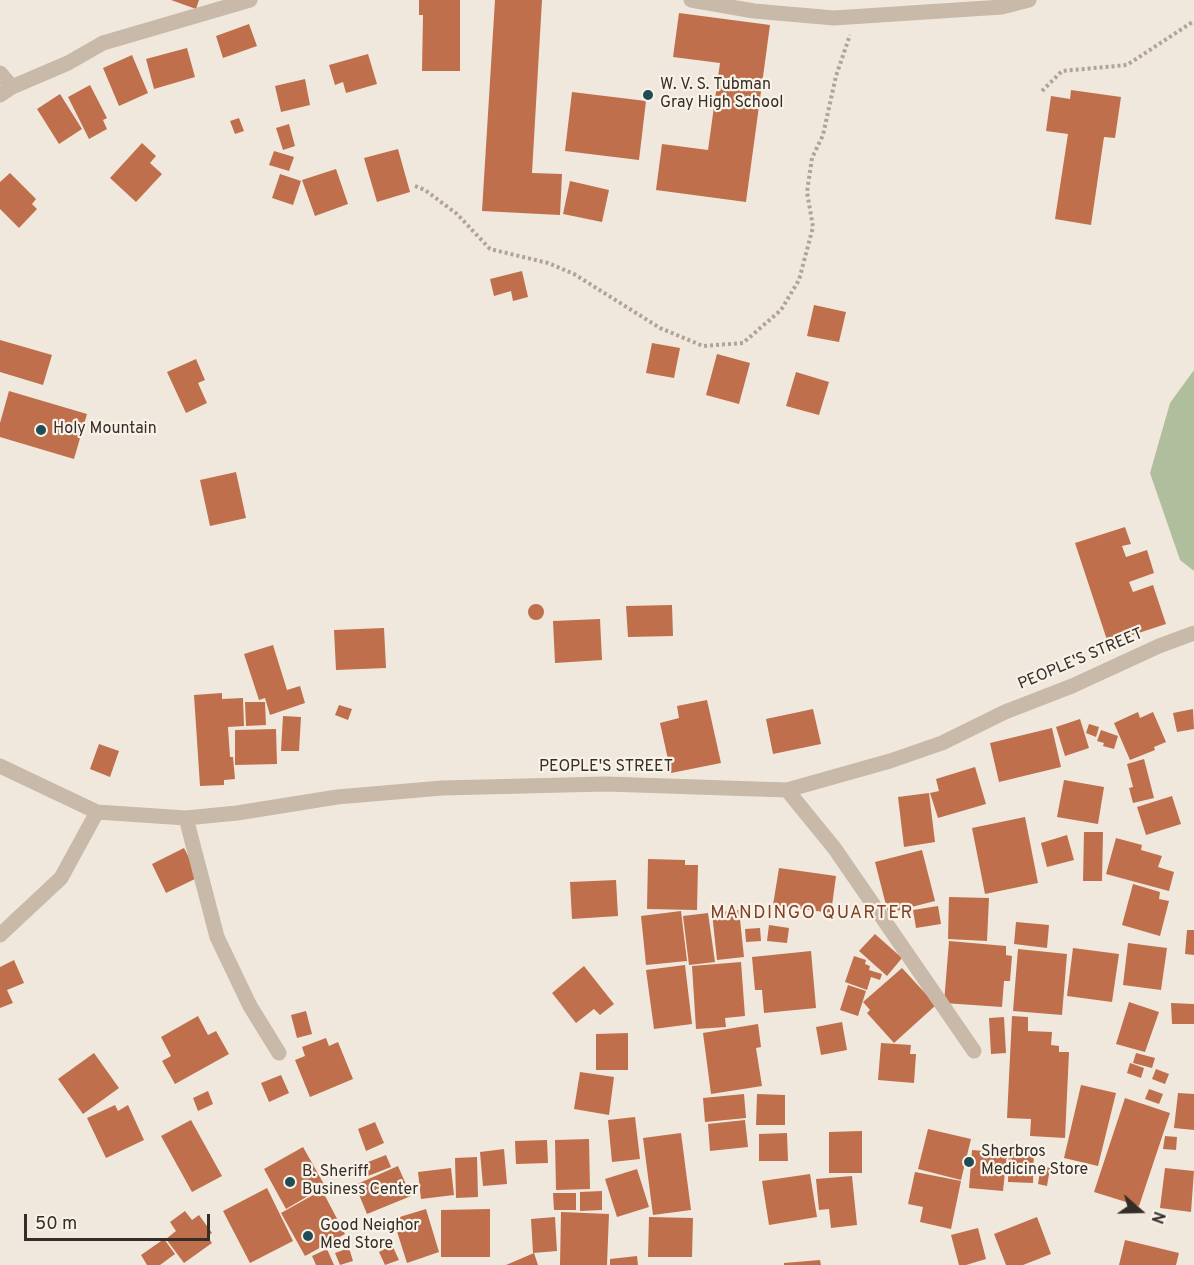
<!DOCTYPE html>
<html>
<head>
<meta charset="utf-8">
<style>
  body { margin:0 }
  #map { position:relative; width:1194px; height:1265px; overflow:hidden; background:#f0e8dc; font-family:Overpass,sans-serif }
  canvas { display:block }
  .north { position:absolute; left:1110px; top:1181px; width:60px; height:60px; -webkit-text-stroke:4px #f8f2e8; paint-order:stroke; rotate:110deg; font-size:16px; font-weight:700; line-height:24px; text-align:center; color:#352d28 }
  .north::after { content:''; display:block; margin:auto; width:21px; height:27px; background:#352d28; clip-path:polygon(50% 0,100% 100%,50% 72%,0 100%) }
  .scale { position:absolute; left:24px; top:1214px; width:186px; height:27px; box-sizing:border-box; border:3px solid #352d28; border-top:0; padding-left:8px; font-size:18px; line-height:21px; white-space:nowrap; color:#352d28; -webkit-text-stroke:4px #f8f2e8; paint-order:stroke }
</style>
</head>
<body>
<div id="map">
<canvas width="1194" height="1265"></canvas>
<div class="north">N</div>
<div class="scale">50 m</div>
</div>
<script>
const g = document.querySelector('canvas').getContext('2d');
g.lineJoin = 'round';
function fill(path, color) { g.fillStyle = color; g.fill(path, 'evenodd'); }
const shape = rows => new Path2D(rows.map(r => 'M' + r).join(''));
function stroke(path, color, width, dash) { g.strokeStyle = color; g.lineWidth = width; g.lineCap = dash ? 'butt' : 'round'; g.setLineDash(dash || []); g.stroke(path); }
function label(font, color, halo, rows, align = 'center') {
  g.font = font + ' Overpass,sans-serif'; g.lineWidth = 4.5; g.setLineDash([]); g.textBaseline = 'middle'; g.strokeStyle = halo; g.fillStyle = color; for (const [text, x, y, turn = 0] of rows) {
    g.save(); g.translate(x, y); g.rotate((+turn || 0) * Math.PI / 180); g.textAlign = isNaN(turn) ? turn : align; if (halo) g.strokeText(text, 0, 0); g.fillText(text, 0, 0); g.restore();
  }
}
const green = shape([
  [1194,370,1194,571,1180,560,1150,473,1170,403]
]);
const building = shape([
  [171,0,199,0,196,9],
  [419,0,460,0,460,71,422,71,423,15,419,15],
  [495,0,542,0,532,173,562,174,560,215,482,211],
  [679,13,770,25,746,202,656,190,662,144,708,150,720,63,673,57],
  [249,24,257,46,223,58,216,36],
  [187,48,195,77,154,89,146,59],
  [368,54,377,84,346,93,343,82,335,85,329,65],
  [132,55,148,93,119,106,103,68],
  [305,79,310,105,281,112,275,86],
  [90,85,107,118,103,120,107,129,89,139,68,97],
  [1071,90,1121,97,1115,138,1104,137,1091,225,1055,219,1068,134,1046,131,1051,96,1070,99],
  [572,92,646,101,639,160,565,151],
  [60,94,82,129,59,144,37,109],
  [239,118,244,131,235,134,230,121],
  [289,124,295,146,283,150,276,128],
  [142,143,156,156,150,163,162,174,136,202,110,178],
  [398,149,410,192,377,202,364,158],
  [274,151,294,157,289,171,269,165],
  [336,169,348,204,315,216,302,180],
  [10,173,36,199,32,204,37,209,19,228,0,209,0,182],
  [280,174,301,181,293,205,272,198],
  [570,181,609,190,602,222,563,214],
  [522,271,528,297,513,301,511,291,494,296,490,279],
  [814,305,846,312,839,342,807,336],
  [0,340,52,355,43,385,0,372],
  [652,343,680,348,674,378,646,373],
  [717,354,750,363,739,404,706,395],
  [196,359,205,380,198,383,207,403,186,413,167,372],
  [796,372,829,382,819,415,786,406],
  [9,391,87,414,74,459,0,437,0,423],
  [236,472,246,518,210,526,200,480],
  [1125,527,1131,544,1122,546,1126,557,1147,550,1154,573,1129,582,1133,592,1153,585,1166,624,1108,643,1075,543],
  '528 612a8 8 0 1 1 16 0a8 8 0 1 1-16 0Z',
  [672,605,673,636,628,637,626,606],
  [600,619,602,660,555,663,553,621],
  [384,628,386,668,336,670,334,630],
  [273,645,287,690,300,686,305,703,270,715,265,698,259,700,244,654],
  [222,693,222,699,243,698,244,726,228,727,230,757,233,757,235,779,224,780,224,785,200,786,194,695],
  [707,700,721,763,671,773,660,723,679,718,677,706],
  [245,702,265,702,266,725,246,726],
  [339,705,352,709,348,720,335,715],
  [813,709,821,744,773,754,766,719],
  [1193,709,1194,729,1177,732,1173,713],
  [1138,712,1140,718,1153,712,1166,742,1154,747,1155,750,1130,760,1114,723],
  [283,716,301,717,299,751,281,751],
  [1080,719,1089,748,1065,756,1056,727],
  [1089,724,1099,727,1096,737,1086,733],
  [1052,728,1061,767,999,782,990,743],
  [276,729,277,764,235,765,235,730],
  [1101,730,1118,736,1114,749,1103,746,1104,743,1097,741],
  [99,744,119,751,110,777,90,769],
  [1144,759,1154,798,1133,803,1129,788,1133,787,1127,764],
  [975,767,986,804,938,818,930,793,939,791,936,779],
  [1064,780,1104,787,1098,824,1057,817],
  [929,793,935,842,904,847,898,797],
  [1172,796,1181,824,1146,835,1137,807],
  [1025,817,1038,883,985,894,972,828],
  [1084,832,1103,832,1102,881,1083,881],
  [1067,835,1074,860,1047,867,1041,843],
  [1116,838,1142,845,1141,850,1162,856,1158,867,1174,872,1169,891,1106,874],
  [184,848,199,877,166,893,152,864],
  [922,850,935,901,888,913,875,862],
  [648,859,685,860,685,865,698,865,697,910,647,909],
  [779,868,836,876,831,913,773,905],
  [616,880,618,916,572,919,570,882],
  [1133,884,1160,892,1159,899,1169,901,1160,936,1122,925],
  [949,897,989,898,987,941,948,939],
  [938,906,941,924,916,928,913,910],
  [739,910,744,957,717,960,712,913],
  [681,911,687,961,646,965,641,916],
  [708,913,715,962,689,965,683,916],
  [1016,922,1049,925,1047,948,1014,944],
  [769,925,789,928,787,943,767,941],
  [760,928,761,941,746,942,745,929],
  [1187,930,1194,930,1194,955,1185,954],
  [875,934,902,958,887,976,859,951],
  [949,941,1006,946,1006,955,1012,956,1010,981,1004,981,1002,1007,944,1003],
  [1128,943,1167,948,1161,990,1123,985],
  [1073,948,1119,954,1112,1002,1067,996],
  [1018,949,1067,954,1062,1015,1013,1011],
  [811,951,816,1008,764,1013,762,990,755,990,752,957],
  [854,956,866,960,865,964,870,966,869,970,882,974,880,980,871,977,867,990,845,982],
  [14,960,24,983,7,990,13,1003,0,1008,0,967],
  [741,962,745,1016,725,1018,726,1027,696,1029,692,966],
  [685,965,692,1024,654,1029,646,970],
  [584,966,614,1004,600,1015,594,1009,576,1023,552,993],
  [902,968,936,1005,894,1043,867,1013,870,1010,863,1002],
  [848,985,866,991,858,1016,840,1010],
  [1129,1002,1159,1012,1145,1052,1116,1044],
  [1171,1003,1194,1004,1194,1024,1172,1024],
  [306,1011,312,1034,297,1038,291,1015],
  [198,1016,208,1035,216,1031,229,1054,175,1084,162,1061,171,1056,161,1037],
  [1012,1016,1028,1017,1028,1031,1052,1032,1051,1045,1059,1046,1059,1052,1069,1052,1065,1138,1030,1136,1031,1119,1007,1118],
  [1004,1017,1006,1053,991,1054,989,1018],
  [842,1022,847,1050,821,1055,816,1027],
  [758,1024,761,1047,756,1048,762,1086,711,1094,703,1033],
  [628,1033,628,1070,596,1070,596,1034],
  [326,1038,329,1046,338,1042,353,1079,310,1097,295,1060,305,1056,302,1047],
  [881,1043,911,1045,910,1054,916,1054,914,1083,878,1080],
  [94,1053,119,1088,83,1114,58,1079],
  [1136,1053,1155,1058,1152,1068,1133,1063],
  [1130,1063,1144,1068,1141,1078,1127,1073],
  [1156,1069,1169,1074,1165,1084,1152,1079],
  [580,1072,614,1077,609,1115,574,1109],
  [281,1075,289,1093,269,1102,261,1083],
  [1081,1085,1116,1093,1098,1166,1064,1158],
  [1149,1089,1163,1094,1159,1104,1145,1099],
  [208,1091,213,1104,198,1111,193,1098],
  [1178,1093,1194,1094,1194,1130,1174,1128],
  [744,1094,746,1118,705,1122,703,1098],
  [757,1094,785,1095,785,1125,756,1125],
  [1125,1098,1170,1113,1139,1206,1094,1192],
  [115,1105,118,1111,128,1105,144,1140,106,1158,87,1118],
  [635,1117,640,1159,612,1162,608,1120],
  [191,1120,222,1176,192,1192,161,1136],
  [745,1120,748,1147,710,1151,708,1124],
  [375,1122,384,1143,366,1151,358,1129],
  [928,1129,971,1139,961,1180,918,1169],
  [862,1131,862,1173,829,1173,829,1132],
  [681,1133,691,1210,653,1215,643,1138],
  [787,1133,788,1161,759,1161,759,1134],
  [1165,1136,1177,1137,1176,1150,1163,1149],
  [589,1139,590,1189,556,1190,555,1140],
  [547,1140,548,1163,516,1164,515,1141],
  [1009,1145,1034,1146,1033,1183,1008,1182],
  [303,1147,325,1186,286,1209,264,1169],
  [504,1149,507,1184,483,1186,480,1152],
  [972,1150,1007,1153,1003,1191,969,1188],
  [386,1155,391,1167,368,1176,363,1164],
  [477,1157,478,1197,456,1198,455,1158],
  [398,1166,411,1196,367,1214,355,1185],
  [1041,1166,1050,1168,1047,1186,1038,1184],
  [451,1168,454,1195,421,1199,418,1172],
  [1165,1168,1194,1171,1191,1212,1160,1208],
  [637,1169,649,1207,617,1217,605,1179],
  [915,1172,961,1181,951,1229,920,1222,923,1207,908,1204],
  [810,1174,817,1217,769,1225,762,1181],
  [852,1176,857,1225,831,1228,829,1209,819,1210,816,1179],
  [267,1188,293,1241,250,1263,223,1211],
  [322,1190,345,1234,305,1256,281,1213],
  [602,1191,602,1210,580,1211,580,1192],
  [553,1193,576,1193,576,1210,554,1210],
  [426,1209,439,1252,407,1263,393,1219],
  [490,1209,490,1257,441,1257,441,1210],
  [185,1211,192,1220,199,1215,212,1233,207,1236,212,1243,184,1263,166,1239,176,1231,170,1222],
  [561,1212,609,1214,607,1265,560,1265],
  [555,1217,557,1251,533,1253,531,1219],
  [649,1217,693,1218,692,1257,648,1257],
  [1037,1217,1051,1254,1023,1265,1006,1265,994,1234],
  [978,1228,986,1259,966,1265,959,1265,951,1235],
  [164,1239,175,1254,160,1265,147,1265,141,1255],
  [1125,1240,1179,1253,1176,1265,1119,1265],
  [392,1245,399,1260,385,1265,379,1252],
  [349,1248,353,1261,340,1265,335,1253],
  [327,1249,334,1265,316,1265,312,1256],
  [534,1253,538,1265,506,1265],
  [637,1256,638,1265,610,1265,610,1259],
  [820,1260,821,1265,784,1265,784,1263]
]);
const path = shape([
  [1042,91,1062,71,1127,65,1194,21],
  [415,186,425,190,457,214,490,249,548,263,574,274,660,328,703,346,743,343,781,310,799,280,813,227,807,192,812,158,823,135,836,76,850,35]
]);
const minor = shape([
  [691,0,754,11,834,18,1002,7,1029,0],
  [0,73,12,87],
  [0,95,12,87,68,63,103,43,250,0],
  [0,766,97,812,186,818,237,813,337,797,442,788,606,784,787,790,890,761,942,743,1005,712,1072,686,1159,646,1194,633],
  [787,790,835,849,974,1051],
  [186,818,217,937,250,1006,279,1053],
  [0,935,61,878,97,812]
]);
const markers = [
  [648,95,6,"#204d54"],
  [41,430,6,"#204d54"],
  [969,1162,6,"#204d54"],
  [290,1182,6,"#204d54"],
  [308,1236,6,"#204d54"]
];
const poiNames = [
  ["W. V. S. Tubman",660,86],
  ["Gray High School",660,104],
  ["Holy Mountain",53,430],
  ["Sherbros",981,1153],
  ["Medicine Store",981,1171],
  ["B. Sheriff",302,1173],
  ["Business Center",302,1191],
  ["Good Neighor",320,1227],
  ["Med Store",320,1245]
];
const streetNames = [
  ["PEOPLE'S STREET",1081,660,-23],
  ["PEOPLE'S STREET",606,768]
];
const neighbourhoodNames = [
  ["MANDINGO QUARTER",812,914]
];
fill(green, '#b1be9d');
fill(building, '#bf6f4b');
stroke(path, '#b3a393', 4, [3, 3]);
stroke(minor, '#c8b9a8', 15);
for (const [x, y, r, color] of markers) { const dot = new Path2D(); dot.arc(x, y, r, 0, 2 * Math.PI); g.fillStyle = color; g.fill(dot); stroke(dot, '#f8f2e8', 2); }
label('16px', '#352d28', '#f8f2e8', poiNames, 'left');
label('16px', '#352d28', '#f8f2e8', streetNames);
g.letterSpacing = '1.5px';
label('18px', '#7f4126', '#f8f2e8', neighbourhoodNames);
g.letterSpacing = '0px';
</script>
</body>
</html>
